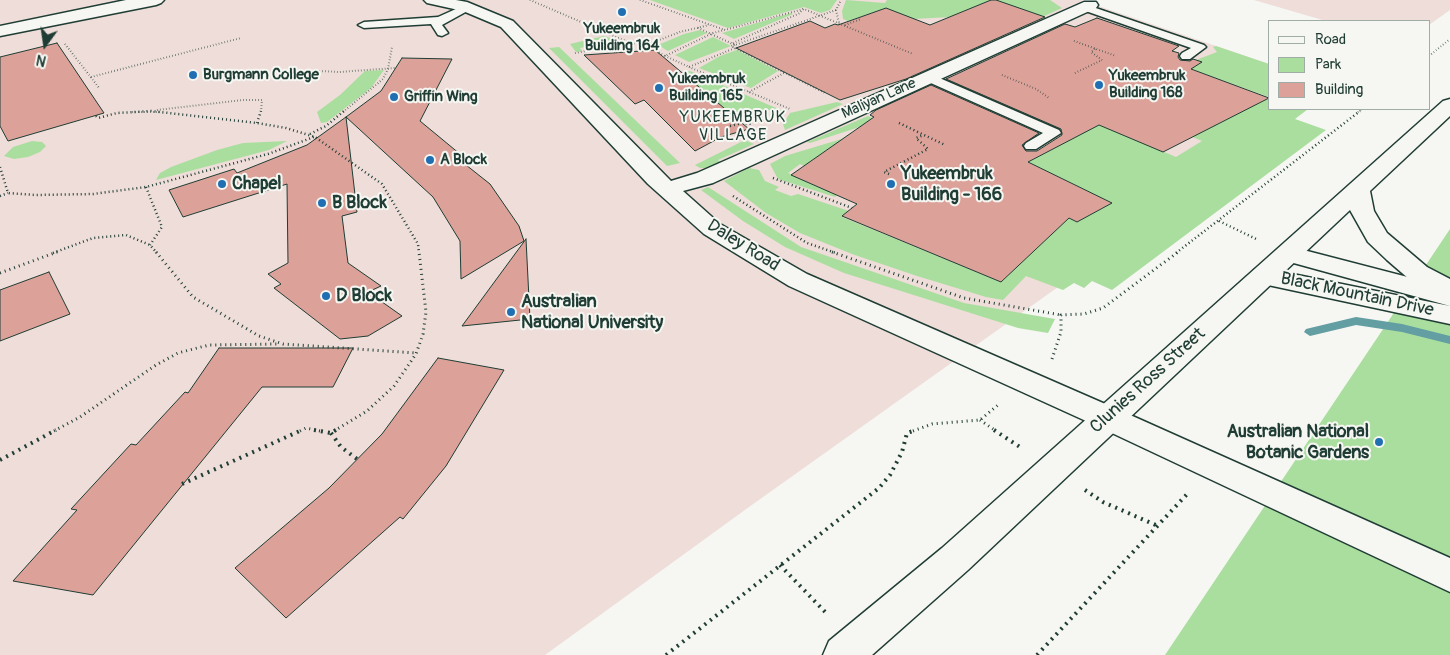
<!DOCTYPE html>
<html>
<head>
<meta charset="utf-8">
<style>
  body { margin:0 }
  #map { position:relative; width:1450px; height:655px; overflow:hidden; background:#f6f6f2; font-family:Pangolin,sans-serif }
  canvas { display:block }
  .legend { position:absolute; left:1268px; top:20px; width:162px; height:90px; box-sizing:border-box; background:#f6f6f2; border:1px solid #a0aca6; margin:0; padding:6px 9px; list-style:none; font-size:15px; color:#1f3d34 }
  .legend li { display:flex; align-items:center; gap:10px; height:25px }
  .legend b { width:25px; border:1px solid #a0aca6 }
  .north { position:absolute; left:20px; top:20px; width:50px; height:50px; -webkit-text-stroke:4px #f6f6f2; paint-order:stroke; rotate:194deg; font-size:14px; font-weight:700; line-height:20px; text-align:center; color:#1f3d34 }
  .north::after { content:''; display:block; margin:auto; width:18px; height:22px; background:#1f3d34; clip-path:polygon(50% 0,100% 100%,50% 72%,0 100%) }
</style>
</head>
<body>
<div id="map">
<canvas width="1450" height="655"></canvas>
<ul class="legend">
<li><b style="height:6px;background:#f6f6f2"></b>Road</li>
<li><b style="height:14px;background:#aade9f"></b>Park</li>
<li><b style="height:14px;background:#dca29a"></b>Building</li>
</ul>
<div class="north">N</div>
</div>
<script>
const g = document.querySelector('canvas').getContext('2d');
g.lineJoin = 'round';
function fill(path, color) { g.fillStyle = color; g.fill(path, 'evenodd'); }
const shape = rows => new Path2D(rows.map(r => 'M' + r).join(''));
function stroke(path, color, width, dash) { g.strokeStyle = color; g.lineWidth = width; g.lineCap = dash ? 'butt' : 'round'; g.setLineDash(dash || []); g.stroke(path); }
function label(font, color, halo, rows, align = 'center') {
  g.font = font + ' Pangolin,sans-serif'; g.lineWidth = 4; g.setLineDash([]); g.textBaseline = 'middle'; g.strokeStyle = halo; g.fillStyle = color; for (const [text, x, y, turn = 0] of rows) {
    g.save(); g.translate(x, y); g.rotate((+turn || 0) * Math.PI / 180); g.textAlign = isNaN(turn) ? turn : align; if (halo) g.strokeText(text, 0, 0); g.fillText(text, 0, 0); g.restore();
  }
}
const built = shape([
  [0,0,1081,0,1269,64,1269,109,1308,109,749,507,545,655,0,655],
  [1254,0,1450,0,1450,10,1429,25,1429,21,1326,21]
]);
const green = shape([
  [650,0,837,0,830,10,821,13,804,7,728,28],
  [846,0,885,3,887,0,991,0,950,17,913,19,886,8,848,21,843,19,842,11],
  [996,0,1050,0,1062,8,1042,17],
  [791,13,793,14,734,39,722,33],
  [700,30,707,33,668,51,658,45,684,34],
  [604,36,616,40,580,48,582,51,576,52,570,44],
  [713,37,731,46,689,62,675,55],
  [1216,46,1269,64,1269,97,1191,69,1201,62,1196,60,1217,52,1213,47],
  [559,47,680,163,667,166,549,48],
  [737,50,778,71,751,88,699,68,720,56],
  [384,70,371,88,327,122,321,123,317,112,340,95,365,71],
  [690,71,783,111,778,114,770,114,770,110,748,110,748,114,735,117,682,73],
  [986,73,1044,101,1176,157,1202,141,1142,116,1244,110,1269,98,1269,109,1308,109,1295,119,1326,130,1112,290,1092,281,1084,288,1074,283,1063,290,1026,276,1003,300,986,297,917,276,852,254,800,233,766,213,724,181,749,168,759,170,765,181,779,187,775,190,791,196,798,194,849,211,842,217,1001,282,1016,191,1077,222,1112,203,1028,162,1046,153,1066,132,956,84],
  [837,102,843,104,785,130,783,124,790,113],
  [868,116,878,121,810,143,807,142],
  [888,125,822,154,804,166,800,164,788,173,837,195,835,197,778,179,770,164,785,156],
  [745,140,754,144,718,160,720,162,706,168,700,168,695,165],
  [32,141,42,142,46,146,40,152,28,157,14,159,4,156,13,147],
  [287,141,269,150,156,180,160,173,171,167,217,150,243,143],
  [708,187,801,247,964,303,1055,319,1048,333,1018,328,844,273,785,247,743,221,701,190],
  [1450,229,1450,655,1165,655]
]);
const stream = shape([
  [1356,317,1402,324,1450,336,1450,344,1402,332,1356,325,1310,336,1304,332,1306,329,1356,317]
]);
const building = shape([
  [991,0,996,0,1045,17,906,79,840,100,736,48,810,21,825,28,835,24,838,25,886,8,930,25,991,0],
  [1097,18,1179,46,1172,51,1179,53,1178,57,1180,60,1190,61,1193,59,1202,62,1191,69,1269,98,1163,152,1099,125,1028,162,1112,203,1077,222,1069,218,1001,282,842,216,857,204,791,175,874,117,870,115,876,110,931,85,1039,133,1022,145,1026,151,1037,151,1062,135,1061,129,946,79,1065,24,1075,27,1097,18],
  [57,43,104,113,8,141,0,126,0,57,57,43],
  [655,50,749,129,721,137,695,151,644,100,635,104,584,55,655,50],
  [402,58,452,59,420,121,466,159,461,161,490,184,519,226,524,241,461,279,460,241,433,197,346,117,381,91,402,58],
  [346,117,357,212,342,216,348,263,381,286,368,292,402,316,368,336,340,339,274,288,281,284,268,274,288,263,287,184,183,217,169,190,234,169,237,173,307,145,346,117],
  [526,239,530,319,462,326,526,239],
  [49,272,70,314,0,341,0,290,49,272],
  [219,348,353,348,333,387,262,387,93,595,13,581,77,510,71,509,131,444,136,445,185,392,188,393,219,348],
  [438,358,504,370,446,466,403,519,400,517,286,618,235,568,329,488,382,434,438,358]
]);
const pathFar3 = shape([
  [530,0,630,43],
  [640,0,725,30],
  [836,10,839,23],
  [845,25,861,19],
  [698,28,735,45,836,10,841,0],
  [1074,41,1116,56],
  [733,43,800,13,803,9],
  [65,44,100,89],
  [646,45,680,32,709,25],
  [735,45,731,46,825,93],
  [575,53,630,43,646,45,665,56,713,33,804,9,913,54],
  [665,56,689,67,735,48],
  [1429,56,1450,39],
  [689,67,790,109],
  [319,71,339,72,395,68],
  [1075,73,1102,60,1091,52,1095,49],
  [1002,75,1036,89,1049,98],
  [91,77,241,38],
  [749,92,784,73],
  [157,110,243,100,262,100,261,112],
  [132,112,161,112],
  [343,112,383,79,388,69,392,47],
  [1358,112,1362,109]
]);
const pathFar2 = shape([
  [758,114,765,121],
  [96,116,98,118,117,113,151,111,257,123,286,128,315,137,382,184,418,244,419,253],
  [257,123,261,111],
  [899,123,945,145],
  [730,126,742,123,753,124],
  [310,134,326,126,344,111],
  [0,167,8,193,35,195,93,194,146,187,268,154,314,137],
  [889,174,884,172,928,149,916,138,924,135],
  [773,178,852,208],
  [146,187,162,227,150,245],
  [0,196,8,193],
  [733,196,807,243,836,253],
  [1219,221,1256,239],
  [53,253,93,238,126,235,150,245,157,253],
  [1176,253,1360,111]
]);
const pathFar1 = shape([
  [156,252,193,297,259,336,283,344,416,353],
  [832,252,964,298,1061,315],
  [0,273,57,252],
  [1052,359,1061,332,1061,315,1084,314,1103,308,1178,252],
  [980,420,996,431],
  [54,431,80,417,156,365,178,353,209,345,278,344],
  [300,431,306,428,320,431],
  [334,431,367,411,394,386,416,354,423,334,426,312,419,252],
  [913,431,932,424,980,420,998,405]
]);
const path = shape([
  [314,430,331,433,336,430],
  [994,430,1023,449],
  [331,433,341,447,357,459],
  [0,460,56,430],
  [182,484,302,430],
  [1085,490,1103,502,1158,526],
  [780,565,828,615],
  [666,655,879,488,890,475,902,452,907,433,916,430],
  [1037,655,1189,492]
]);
const lane = shape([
  [467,4,472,7,471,9,442,25,448,33,442,36,438,35,431,24,364,28,358,25,364,22,438,17,467,4],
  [1084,4,1204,45,1206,47,1190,59,1182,59,1180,56,1182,53,1191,48,1080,9,1079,7,1080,5,1084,4],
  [928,73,1059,130,1061,133,1036,149,1026,149,1024,146,1026,143,1043,133,924,80,922,77,928,73]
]);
const street = shape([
  [126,0,164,0,161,3,156,5,0,36,0,26,126,0],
  [424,0,456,0,467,2,513,21,671,181,697,173,1084,2,1096,2,1098,5,1096,8,713,183,683,191,720,224,807,274,1119,410,1450,558,1450,592,1097,426,789,286,704,234,648,184,501,27,463,11,427,3,424,0],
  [1288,246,1450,288,1450,306,1279,259,1276,254,1279,249,1288,246],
  [1263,268,1450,306,1450,324,1254,282,1250,276,1254,270,1263,268]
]);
const secondary = shape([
  [1450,99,1450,116,1370,191,1374,211,1387,233,1427,267,1450,279,1450,298,1441,296,1409,279,1387,260,1368,242,1350,210,968,570,872,655,823,655,829,641,942,548,1443,101,1450,99]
]);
const markers = [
  [622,12,5,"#1f6fb2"],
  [193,75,5,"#1f6fb2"],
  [1099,85,5,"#1f6fb2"],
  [659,88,5,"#1f6fb2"],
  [394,97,5,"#1f6fb2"],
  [430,160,5,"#1f6fb2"],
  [222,184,5,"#1f6fb2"],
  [891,184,5,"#1f6fb2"],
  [322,203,5,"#1f6fb2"],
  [326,296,5,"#1f6fb2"],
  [511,312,5,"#1f6fb2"],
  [1379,442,5,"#1f6fb2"]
];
const farPoinames = [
  ["Yukeembruk",622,29,"center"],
  ["Building 164",622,46,"center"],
  ["Burgmann College",203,75],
  ["Yukeembruk",1109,76],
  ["Building 168",1109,93],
  ["Yukeembruk",669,79],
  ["Building 165",669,96],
  ["Griffin Wing",404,97],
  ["A Block",440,160]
];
const farStreetnames = [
  ["Maliyan Lane",879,99,-24]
];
const farNeighbourhoodnames = [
  ["YUKEEMBRUK",733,118],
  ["VILLAGE",733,136]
];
const poiNames = [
  ["Yukeembruk",901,174],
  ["Building - 166",901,195],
  ["Chapel",232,184],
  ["B Block",332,203],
  ["D Block",336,296],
  ["Australian",521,302],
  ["National University",521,323],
  ["Australian National",1369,432,"right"],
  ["Botanic Gardens",1369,453,"right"]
];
const streetNames = [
  ["Daley Road",743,246,32],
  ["Black Mountain Drive",1357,295,12],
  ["Clunies Ross Street",1148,381,-42]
];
fill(built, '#eeddd8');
fill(green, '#aade9f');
fill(stream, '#629ea2');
fill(building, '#dca29a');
stroke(building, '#1f3d34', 1);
stroke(lane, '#1f3d34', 3);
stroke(street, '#1f3d34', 3);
stroke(secondary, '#1f3d34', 3);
stroke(pathFar3, '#1f3d34', 2, [0.5, 2.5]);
stroke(pathFar2, '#1f3d34', 2.5, [1, 3]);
stroke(pathFar1, '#1f3d34', 3, [1, 4]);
stroke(path, '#1f3d34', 4, [2, 5]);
fill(lane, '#f6f6f2');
fill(street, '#f6f6f2');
fill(secondary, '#f6f6f2');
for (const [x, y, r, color] of markers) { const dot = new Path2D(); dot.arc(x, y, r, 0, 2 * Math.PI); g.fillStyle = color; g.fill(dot); stroke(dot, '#f6f6f2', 2); }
label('bold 15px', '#1f3d34', '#f6f6f2', farPoinames, 'left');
label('15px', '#1f3d34', '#f6f6f2', farStreetnames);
g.letterSpacing = '1px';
label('16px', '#1f3d34', '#f6f6f2', farNeighbourhoodnames);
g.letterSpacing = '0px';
label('bold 18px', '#1f3d34', '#f6f6f2', poiNames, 'left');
label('18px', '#1f3d34', '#f6f6f2', streetNames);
</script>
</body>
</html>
